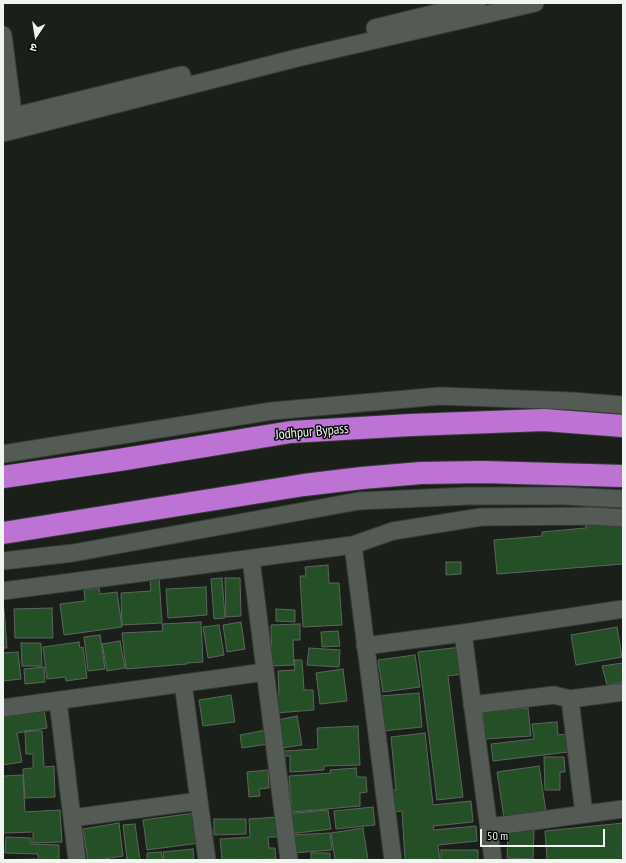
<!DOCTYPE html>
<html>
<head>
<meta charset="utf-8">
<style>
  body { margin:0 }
  #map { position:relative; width:626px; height:863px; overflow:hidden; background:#1a1f1a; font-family:"PT Sans Narrow","Noto Sans Devanagari",sans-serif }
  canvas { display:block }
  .frame { position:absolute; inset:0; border:4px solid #f1f5f1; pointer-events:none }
  .north { position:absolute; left:16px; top:16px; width:40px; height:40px; -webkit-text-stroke:3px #060806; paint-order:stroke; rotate:192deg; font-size:11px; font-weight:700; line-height:16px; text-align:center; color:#f1f5f1 }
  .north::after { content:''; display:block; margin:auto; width:14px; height:18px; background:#f1f5f1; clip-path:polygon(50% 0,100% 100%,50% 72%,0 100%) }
  .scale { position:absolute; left:480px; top:829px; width:125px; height:18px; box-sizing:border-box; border:2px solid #f1f5f1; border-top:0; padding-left:5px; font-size:12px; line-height:14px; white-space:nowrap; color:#f1f5f1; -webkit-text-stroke:3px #060806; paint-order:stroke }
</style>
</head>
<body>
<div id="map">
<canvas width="626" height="863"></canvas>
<div class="frame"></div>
<div class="north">उ</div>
<div class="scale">50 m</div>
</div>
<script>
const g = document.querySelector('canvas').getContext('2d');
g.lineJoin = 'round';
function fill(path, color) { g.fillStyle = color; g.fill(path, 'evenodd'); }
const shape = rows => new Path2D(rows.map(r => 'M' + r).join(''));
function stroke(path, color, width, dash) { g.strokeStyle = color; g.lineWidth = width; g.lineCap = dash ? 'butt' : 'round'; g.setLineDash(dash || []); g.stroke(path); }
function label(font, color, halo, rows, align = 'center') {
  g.font = font + ' "PT Sans Narrow",sans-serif'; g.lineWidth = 3; g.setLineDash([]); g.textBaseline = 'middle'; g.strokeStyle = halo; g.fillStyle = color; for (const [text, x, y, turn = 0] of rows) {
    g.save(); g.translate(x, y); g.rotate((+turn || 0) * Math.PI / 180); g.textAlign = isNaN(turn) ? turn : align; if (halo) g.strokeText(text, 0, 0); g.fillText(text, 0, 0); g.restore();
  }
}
const building = shape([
  [623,520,623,564,497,574,494,540,542,536,542,532,586,528,585,523,623,520],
  [446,562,461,562,461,574,446,575,446,562],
  [328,565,329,583,339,583,342,625,303,627,300,576,306,576,305,567,328,565],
  [159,576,162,623,122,625,121,593,151,591,150,577,159,576],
  [222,578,225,618,214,619,211,579,222,578],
  [225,578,240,578,241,616,226,617,225,578],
  [206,587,207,615,168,618,166,589,206,587],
  [99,588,100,594,117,592,122,627,64,635,60,604,85,601,84,590,99,588],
  [52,608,53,638,15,638,14,609,52,608],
  [3,609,4,609,7,648,3,648,3,609],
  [276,609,295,610,295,622,276,621,276,609],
  [201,622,203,662,187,663,187,664,126,669,122,633,163,631,162,624,201,622],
  [241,622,245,649,227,652,223,625,241,622],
  [300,624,300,640,293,640,294,665,272,666,271,625,300,624],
  [219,625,224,655,208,658,203,627,219,625],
  [617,627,622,657,576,665,571,635,617,627],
  [338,631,340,646,322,647,321,632,338,631],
  [100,635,105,669,88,671,84,637,100,635],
  [120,641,125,668,107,671,102,644,120,641],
  [79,642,80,648,83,647,87,678,66,681,65,677,47,679,43,647,79,642],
  [21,643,41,643,42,666,22,666,21,643],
  [461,647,464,674,448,676,463,797,437,800,418,652,461,647],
  [309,648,340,650,339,667,307,665,309,648],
  [18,652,21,679,3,681,3,653,18,652],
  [415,655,420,687,383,692,378,660,415,655],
  [294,660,302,660,304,690,313,690,314,710,275,713,274,695,279,694,278,671,295,670,294,660],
  [623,663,623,682,607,685,602,666,623,663],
  [44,667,45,682,25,684,24,669,44,667],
  [343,669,347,701,320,704,316,673,343,669],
  [419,693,422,727,382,731,380,696,419,693],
  [231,695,235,722,203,726,199,700,231,695],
  [528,708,531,736,485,739,483,712,528,708],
  [44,709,47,728,17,733,22,762,3,765,3,715,44,709],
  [297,716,302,745,282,748,278,720,297,716],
  [557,722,558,735,566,734,568,752,493,761,491,744,534,739,532,724,557,722],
  [358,726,360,765,324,766,324,770,290,772,290,756,284,756,284,751,318,749,317,728,358,726],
  [266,730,268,744,242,748,240,735,266,730],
  [25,731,42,731,44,767,54,766,55,797,25,798,23,769,33,768,33,754,26,754,25,731],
  [425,733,433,805,471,801,473,822,433,826,434,830,476,826,477,841,438,845,440,860,405,860,402,811,394,812,392,790,396,790,391,737,425,733],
  [544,757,564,757,565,772,560,772,560,790,545,790,544,757],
  [539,766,546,812,504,818,497,772,539,766],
  [356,768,357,777,366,777,367,792,360,793,360,806,292,812,289,776,331,773,330,770,356,768],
  [268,770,269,788,259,789,260,796,249,797,247,772,268,770],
  [23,775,25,812,60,810,62,842,33,843,33,832,3,833,3,776,23,775],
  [373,807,375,825,336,829,334,811,373,807],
  [328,810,331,829,289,834,286,814,328,810],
  [195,813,199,843,147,850,143,820,195,813],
  [278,817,279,837,268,837,269,848,275,848,276,859,222,860,220,839,250,837,249,819,278,817],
  [214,819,246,819,246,834,214,835,214,819],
  [119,823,123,856,98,860,88,860,83,829,119,823],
  [623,823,623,860,547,860,545,831,623,823],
  [135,824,140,860,127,860,123,825,135,824],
  [363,828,368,860,335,860,331,833,363,828],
  [508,829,534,830,533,859,507,858,508,829],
  [330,833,332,850,293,853,292,835,330,833],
  [6,837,31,838,31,844,59,845,59,860,38,860,38,854,5,853,6,837],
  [193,849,194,860,164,860,163,852,193,849],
  [441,850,478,850,478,860,441,860,441,850],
  [161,852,163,860,147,860,147,853,161,852],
  [311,853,330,853,330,860,311,860,311,853],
  [35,859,35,860,3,860,35,859]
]);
const minor = shape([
  [375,28,477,3],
  [3,35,15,128],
  [3,119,182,75],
  [3,133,297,58,535,3],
  [3,454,272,411,440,396,571,401,623,405],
  [353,545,393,860],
  [251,559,289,860],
  [3,561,73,553,359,501,469,496,564,496,623,499],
  [3,591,353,545,393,531,481,517,592,516,623,518],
  [463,633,493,860],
  [365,646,463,633,623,609],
  [183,683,207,860],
  [570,699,584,814],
  [58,701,77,860],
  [472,705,554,695,570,699,623,692],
  [3,708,265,672],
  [72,818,199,801],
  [489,827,623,809]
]);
const highway = shape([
  [3,477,119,460,291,432,411,425,544,420,623,426],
  [3,533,304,485,362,478,421,473,483,472,623,476]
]);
const streetNames = [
  ["Jodhpur Bypass",312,432,-5]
];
fill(building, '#255027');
stroke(building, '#5e655e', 1);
stroke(minor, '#393d39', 19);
stroke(highway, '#393d39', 24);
stroke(minor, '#545a54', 17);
stroke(highway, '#bc73d4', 22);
label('14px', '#f1f5f1', '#060806', streetNames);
</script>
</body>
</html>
